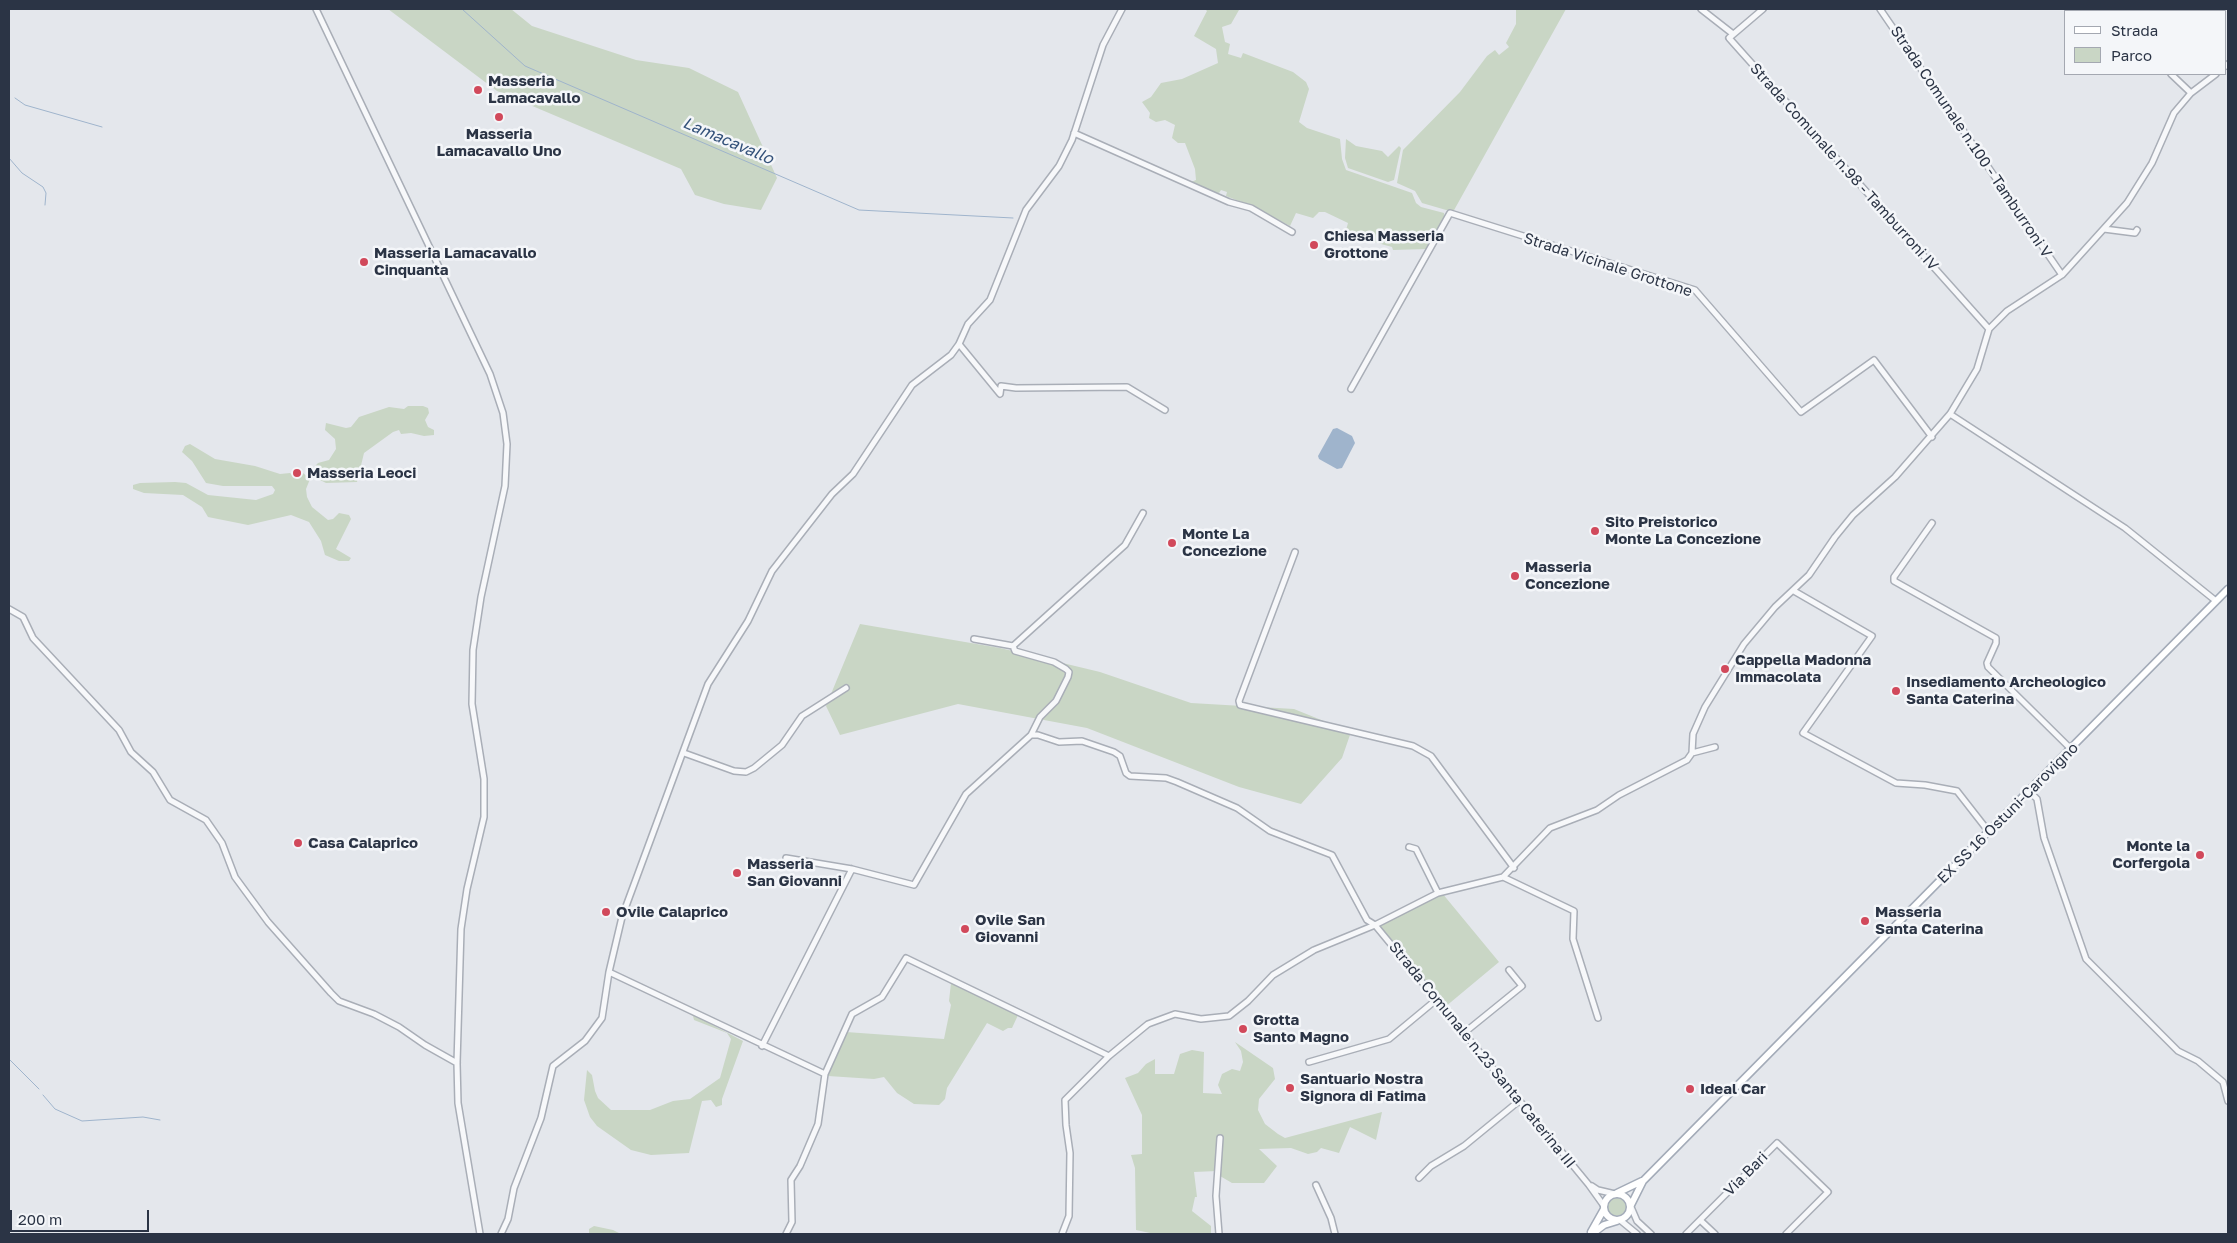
<!DOCTYPE html>
<html>
<head>
<meta charset="utf-8">
<style>
  body { margin:0 }
  #map { position:relative; width:2237px; height:1243px; overflow:hidden; background:#e4e7ec; font-family:"Golos Text",sans-serif }
  canvas { display:block }
  .frame { position:absolute; inset:0; border:10px solid #2b3445; pointer-events:none }
  .legend { position:absolute; left:2064px; top:10px; width:162px; height:65px; box-sizing:border-box; background:#f4f6f9; border:1px solid #a4a8b1; margin:0; padding:6px 9px; list-style:none; font-size:15px; color:#2b3445 }
  .legend li { display:flex; align-items:center; gap:10px; height:25px }
  .legend b { width:25px; border:1px solid #a4a8b1 }
  .scale { position:absolute; left:10px; top:1210px; width:139px; height:22px; box-sizing:border-box; border:2px solid #2b3445; border-top:0; padding-left:6px; font-size:15px; line-height:18px; white-space:nowrap; color:#2b3445; -webkit-text-stroke:4px #f4f6f9; paint-order:stroke }
</style>
</head>
<body>
<div id="map">
<canvas width="2237" height="1243"></canvas>
<div class="frame"></div>
<ul class="legend">
<li><b style="height:6px;background:#fff"></b>Strada</li>
<li><b style="height:14px;background:#c9d6c5"></b>Parco</li>
</ul>
<div class="scale">200 m</div>
</div>
<script>
const g = document.querySelector('canvas').getContext('2d');
g.lineJoin = 'round';
function fill(path, color) { g.fillStyle = color; g.fill(path, 'evenodd'); }
const shape = rows => new Path2D(rows.map(r => 'M' + r).join(''));
function stroke(path, color, width, dash) { g.strokeStyle = color; g.lineWidth = width; g.lineCap = dash ? 'butt' : 'round'; g.setLineDash(dash || []); g.stroke(path); }
function label(font, color, halo, rows, align = 'center') {
  g.font = font + ' "Golos Text",sans-serif'; g.lineWidth = 5; g.setLineDash([]); g.textBaseline = 'middle'; g.strokeStyle = halo; g.fillStyle = color; for (const [text, x, y, turn = 0] of rows) {
    g.save(); g.translate(x, y); g.rotate((+turn || 0) * Math.PI / 180); g.textAlign = isNaN(turn) ? turn : align; if (halo) g.strokeText(text, 0, 0); g.fillText(text, 0, 0); g.restore();
  }
}
const green = shape([
  [388,9,511,9,532,26,636,60,689,68,738,92,777,178,761,210,724,204,695,195,681,169,497,91],
  [1205,9,1267,9,1239,10,1231,24,1222,27,1225,42,1230,44,1228,54,1241,58,1243,53,1293,72,1306,82,1309,89,1299,122,1307,128,1340,139,1342,159,1346,170,1412,193,1416,203,1421,207,1444,213,1445,220,1428,249,1393,250,1392,247,1345,234,1348,223,1325,212,1319,212,1313,218,1296,213,1290,226,1254,207,1226,196,1227,192,1221,190,1219,193,1212,192,1191,182,1196,180,1195,169,1185,143,1178,143,1172,138,1175,125,1165,120,1156,122,1149,118,1150,113,1142,102,1151,97,1161,83,1182,79,1218,63,1216,49,1194,36,1207,11],
  [1516,9,1566,9,1453,212,1422,203,1415,191,1397,183,1403,150,1460,92,1487,56,1495,50,1499,55,1509,47,1506,43,1516,24],
  [1346,139,1356,146,1382,151,1388,157,1399,146,1401,148,1394,180,1388,182,1348,168,1345,158],
  [408,406,423,406,428,408,429,413,425,420,428,427,434,430,434,435,424,436,411,433,401,434,399,430,393,432,364,453,357,482,326,483,308,474,318,463,329,460,336,449,335,439,325,430,326,423,346,428,351,427,359,417,389,407,404,409],
  [190,444,215,459,255,466,280,474,290,473,298,479,303,473,310,479,306,489,307,497,312,507,328,520,333,519,339,513,349,515,351,519,336,549,351,558,349,561,339,561,325,555,321,541,309,522,291,515,248,525,208,517,202,507,183,495,144,493,133,489,133,485,140,483,175,482,186,483,208,495,256,500,273,494,275,490,272,486,223,486,206,483,192,461,182,452,185,446],
  [860,624,1000,648,1100,672,1191,703,1294,709,1351,732,1342,758,1301,804,1239,787,1087,728,958,704,840,735,826,706],
  [1442,893,1499,962,1445,1007,1375,925],
  [951,983,984,995,1019,1013,1012,1028,1008,1028,1003,1031,987,1023,947,1088,945,1099,939,1105,914,1104,897,1093,884,1077,874,1079,828,1076,846,1032,944,1039,951,1005,949,1001],
  [659,997,743,1041,722,1099,722,1105,716,1107,711,1100,702,1101,689,1153,651,1155,631,1150,597,1126,590,1117,584,1100,587,1070,592,1075,595,1091,598,1098,611,1110,650,1110,673,1101,690,1099,720,1078,731,1039,727,1033,694,1020,693,1016],
  [1235,1042,1273,1068,1275,1079,1259,1099,1258,1110,1265,1124,1278,1134,1285,1138,1382,1112,1376,1140,1350,1127,1339,1153,1321,1148,1317,1152,1308,1154,1291,1148,1259,1149,1277,1166,1264,1183,1232,1183,1220,1176,1217,1171,1194,1172,1197,1197,1195,1197,1192,1211,1211,1226,1211,1234,1155,1234,1136,1230,1135,1168,1131,1155,1142,1154,1142,1115,1125,1078,1138,1073,1146,1064,1155,1059,1155,1074,1174,1074,1180,1054,1192,1050,1204,1052,1203,1093,1222,1094,1218,1085,1222,1074,1232,1069,1240,1071,1243,1062,1241,1051],
  '1608 1207a9 9 0 1 1 18 0a9 9 0 1 1-18 0Z',
  [594,1226,613,1230,621,1234,589,1234,589,1229]
]);
const water = shape([
  [1337,428,1352,436,1355,443,1342,468,1337,469,1319,459,1318,456,1333,429]
]);
const stream = shape([
  [462,9,525,66,859,210,1013,218],
  [15,98,25,105,102,127],
  [9,158,22,173,43,187,46,193,45,205],
  [9,1059,39,1089],
  [43,1095,55,1109,82,1121,143,1117,160,1120]
]);
const minor = shape([
  [316,9,490,374,503,413,507,444,505,486,481,597,473,650,472,704,484,779,484,817,467,889,461,929,457,1063,458,1103,480,1234],
  [1701,9,1733,34],
  [1763,9,1729,38,1989,329],
  [1880,9,2062,275],
  [2107,9,2109,11],
  [2226,66,2228,64],
  [2171,74,2191,93],
  [1074,133,1229,202,1251,208,1292,232],
  [2104,229,2135,233,2137,230],
  [959,344,1000,394,1001,386,1016,388,1127,387,1165,410],
  [1351,389,1450,213,1695,290,1801,412,1874,360,1932,437],
  [1950,414,2125,528,2216,601],
  [1932,523,1894,577,1894,581,1996,638,1996,643,1987,663,1988,667,2072,750],
  [1295,552,1239,701,1240,705,1413,746,1431,756,1514,868],
  [1794,591,1872,636,1803,733,1896,783,1925,785,1957,791,1989,832],
  [9,609,23,617,33,638,119,730,131,752,153,772,170,800,206,820,222,843,235,877,268,922,331,993,339,1001,374,1014,399,1027,425,1045,457,1063],
  [974,639,1013,646],
  [1031,735,1038,735,1059,742,1082,741,1114,752,1120,756,1126,773,1130,776,1166,778,1177,782,1237,808,1270,831,1332,855,1367,920,1375,925,1589,1185,1604,1206],
  [684,753,734,771,746,772,754,768,782,745,802,716,846,688],
  [1692,753,1715,747],
  [2029,791,2037,799,2044,838,2086,959,2178,1051,2198,1061,2223,1082,2228,1101],
  [1409,847,1416,849,1438,893],
  [786,858,852,869,914,885,966,794,1031,735,1040,717,1056,701,1068,677,1069,672,1066,669,1054,662,1015,651,1013,646,1125,545,1143,513],
  [1503,877,1574,911,1573,939,1598,1018],
  [609,972,825,1074],
  [1464,1033,1522,986,1509,970],
  [762,1046,852,869],
  [1309,1062,1389,1039,1436,1000],
  [1419,1178,1431,1166,1464,1146,1519,1101],
  [1316,1185,1331,1218,1335,1234],
  [1592,1186,1598,1190,1615,1194],
  [1631,1207,1637,1221,1651,1234],
  [1620,1220,1637,1234],
  [1700,1220,1715,1234],
  [501,1234,508,1219,514,1188,541,1118,553,1066,585,1041,602,1018,609,972,622,917,708,684,748,621,772,571,832,494,853,474,912,385,951,355,959,344,968,324,990,300,1026,210,1059,166,1072,140,1103,45,1122,9],
  [786,1234,792,1222,791,1180,800,1166,818,1124,825,1074,852,1014,882,997,906,958,1109,1056],
  [1062,1234,1069,1216,1070,1153,1066,1125,1065,1100,1109,1056,1148,1024,1175,1014,1201,1019,1229,1016,1248,1001,1273,975,1314,950,1375,925,1438,893,1503,877,1550,828,1597,810,1619,795,1687,760,1692,753,1693,734,1705,707,1744,644,1775,607,1809,575,1835,537,1853,515,1895,477,1950,414,1977,369,1989,329,2007,311,2062,275,2127,203,2152,163,2174,113,2191,93,2216,74],
  [1219,1234,1216,1196,1220,1138],
  [1686,1234,1777,1143,1828,1192,1786,1234]
]);
const major = shape([
  [1617,1193,1642,1181],
  '1604 1207a13 13 0 1 1 26 0a13 13 0 1 1-26 0Z',
  [1631,1205,1643,1181,2228,589],
  [1591,1232,1604,1209],
  [1592,1234,1604,1225,1617,1221]
]);
const markers = [
  [478,90,5,"#d1495b"],
  [499,117,5,"#d1495b"],
  [1314,245,5,"#d1495b"],
  [364,262,5,"#d1495b"],
  [297,473,5,"#d1495b"],
  [1595,531,5,"#d1495b"],
  [1172,543,5,"#d1495b"],
  [1515,576,5,"#d1495b"],
  [1725,669,5,"#d1495b"],
  [1896,691,5,"#d1495b"],
  [298,843,5,"#d1495b"],
  [2200,855,5,"#d1495b"],
  [737,873,5,"#d1495b"],
  [606,912,5,"#d1495b"],
  [1865,921,5,"#d1495b"],
  [965,929,5,"#d1495b"],
  [1243,1029,5,"#d1495b"],
  [1290,1088,5,"#d1495b"],
  [1690,1089,5,"#d1495b"]
];
const poiNames = [
  ["Masseria",488,81],
  ["Lamacavallo",488,98],
  ["Masseria",499,134,"center"],
  ["Lamacavallo Uno",499,151,"center"],
  ["Chiesa Masseria",1324,236],
  ["Grottone",1324,253],
  ["Masseria Lamacavallo",374,253],
  ["Cinquanta",374,270],
  ["Masseria Leoci",307,473],
  ["Sito Preistorico",1605,522],
  ["Monte La Concezione",1605,539],
  ["Monte La",1182,534],
  ["Concezione",1182,551],
  ["Masseria",1525,567],
  ["Concezione",1525,584],
  ["Cappella Madonna",1735,660],
  ["Immacolata",1735,677],
  ["Insediamento Archeologico",1906,682],
  ["Santa Caterina",1906,699],
  ["Casa Calaprico",308,843],
  ["Monte la",2190,846,"right"],
  ["Corfergola",2190,863,"right"],
  ["Masseria",747,864],
  ["San Giovanni",747,881],
  ["Ovile Calaprico",616,912],
  ["Masseria",1875,912],
  ["Santa Caterina",1875,929],
  ["Ovile San",975,920],
  ["Giovanni",975,937],
  ["Grotta",1253,1020],
  ["Santo Magno",1253,1037],
  ["Santuario Nostra",1300,1079],
  ["Signora di Fatima",1300,1096],
  ["Ideal Car",1700,1089]
];
const streetNames = [
  ["Strada Comunale n.100 - Tamburroni V",1971,142,56],
  ["Strada Comunale n.98 - Tamburroni IV",1844,167,48],
  ["Strada Vicinale Grottone",1608,265,18],
  ["EX SS 16 Ostuni-Carovigno",2008,813,-45],
  ["Strada Comunale n.23 Santa Caterina III",1482,1055,51],
  ["Via Bari",1746,1174,-45]
];
const waterNames = [
  ["Lamacavallo",728,141,23]
];
fill(green, '#c9d6c5');
fill(water, '#9fb4cc');
stroke(stream, '#9fb4cc', 1);
stroke(minor, '#a9aeb7', 8);
stroke(major, '#a3abb8', 9);
stroke(minor, '#f7f8fa', 5);
stroke(major, '#fff', 6);
for (const [x, y, r, color] of markers) { const dot = new Path2D(); dot.arc(x, y, r, 0, 2 * Math.PI); g.fillStyle = color; g.fill(dot); stroke(dot, '#f4f6f9', 2); }
label('bold 15px', '#2b3445', '#f4f6f9', poiNames, 'left');
label('15px', '#2b3445', '#f4f6f9', streetNames);
label('italic 16px', '#34527a', '#f4f6f9', waterNames);
</script>
</body>
</html>
